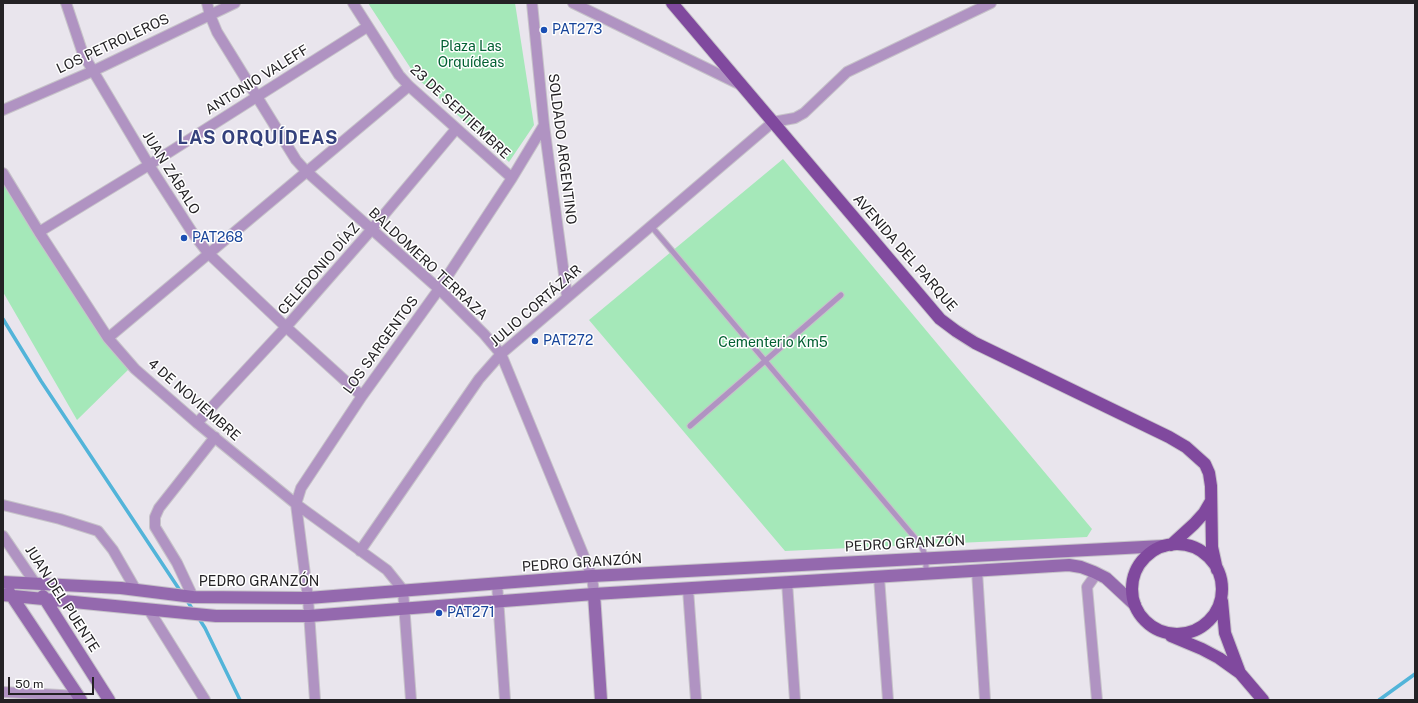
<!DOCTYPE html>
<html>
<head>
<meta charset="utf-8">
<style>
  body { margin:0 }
  #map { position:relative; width:1418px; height:703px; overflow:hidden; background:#e9e5ed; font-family:"Public Sans",sans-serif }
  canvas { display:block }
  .frame { position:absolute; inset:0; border:4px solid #242225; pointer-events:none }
  .scale { position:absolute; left:8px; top:677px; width:86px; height:18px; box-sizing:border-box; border:2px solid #242225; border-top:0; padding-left:5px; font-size:12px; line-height:14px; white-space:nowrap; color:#242225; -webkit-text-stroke:3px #fff; paint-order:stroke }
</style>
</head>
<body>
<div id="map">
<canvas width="1418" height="703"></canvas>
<div class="frame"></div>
<div class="scale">50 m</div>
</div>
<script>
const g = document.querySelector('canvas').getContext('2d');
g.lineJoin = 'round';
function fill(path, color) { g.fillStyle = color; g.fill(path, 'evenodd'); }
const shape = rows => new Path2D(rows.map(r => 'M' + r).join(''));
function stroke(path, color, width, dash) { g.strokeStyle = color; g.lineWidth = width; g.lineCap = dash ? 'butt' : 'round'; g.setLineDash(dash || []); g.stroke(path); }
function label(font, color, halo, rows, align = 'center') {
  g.font = font + ' "Public Sans",sans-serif'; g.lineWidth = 3; g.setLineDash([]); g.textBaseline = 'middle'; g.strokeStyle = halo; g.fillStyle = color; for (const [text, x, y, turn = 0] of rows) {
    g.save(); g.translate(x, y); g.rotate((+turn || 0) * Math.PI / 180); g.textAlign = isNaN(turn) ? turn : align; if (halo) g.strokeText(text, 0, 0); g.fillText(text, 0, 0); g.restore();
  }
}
const green = shape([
  [368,3,515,3,534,125,509,162,417,78],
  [783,159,1092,529,1087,537,785,551,589,320],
  [3,182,131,367,77,420,3,292]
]);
const stream = shape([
  [3,319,41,381,181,592],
  [186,599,193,610],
  [198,617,205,628,240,700],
  [1379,700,1415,674]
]);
const lane = shape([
  [651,226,921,545,926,558,926,573],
  [690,426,841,295]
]);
const street = shape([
  [66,3,83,54,149,165,192,232,208,253,286,327,362,396],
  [207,3,210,15,217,32,296,160,306,171,439,289,484,334,501,354,592,576,594,594],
  [353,3,399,75,409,86,512,178],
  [532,3,544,125,567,297],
  [573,3,741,85],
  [3,110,93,71,235,3],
  [3,173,39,232,108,338,135,369,197,423,296,504,387,570,403,590,411,700],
  [39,232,149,165,367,27],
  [108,338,409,86],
  [197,423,286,327,372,229,456,129],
  [3,505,60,519,98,531,113,550,136,590],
  [3,536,35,583],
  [360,551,479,379,501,354,773,122,795,118,804,113,847,72,991,3],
  [977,571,985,700],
  [879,577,888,700],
  [787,582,795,700],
  [497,583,505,700],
  [688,589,696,700],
  [193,597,177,563,155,527,155,517,159,508,215,437],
  [149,610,205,700],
  [3,692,79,696],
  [315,700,308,598,296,504,301,488,362,396,439,289,512,178,544,125],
  [1097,700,1087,587,1097,573]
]);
const secondary = shape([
  [3,582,121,588,193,597,308,598,592,576,1163,546],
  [9,592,81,700],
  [594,594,601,700],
  [3,595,216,616,309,616,594,594,1069,565,1081,567,1094,572,1106,578,1135,605],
  [43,596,109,700]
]);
const primary = shape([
  [672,3,940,319,956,331,975,343,1169,437,1186,447,1205,464,1209,473,1211,486,1212,547,1217,570],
  '1132 589a45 45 0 1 1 90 0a45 45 0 1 1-90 0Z',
  [1171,545,1194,524,1204,513,1211,501],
  [1222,601,1225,633,1240,673],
  [1171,636,1202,649,1219,658,1240,673,1263,700]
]);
const markers = [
  [544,30,4,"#1a4fb4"],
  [184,238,4,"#1a4fb4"],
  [535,341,4,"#1a4fb4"],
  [439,613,4,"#1a4fb4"]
];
const transitNames = [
  ["PAT273",552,30],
  ["PAT268",192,238],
  ["PAT272",543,341],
  ["PAT271",447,613]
];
const streetNames = [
  ["LOS PETROLEROS",113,44,-25],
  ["ANTONIO VALEFF",257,80,-32],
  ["23 DE SEPTIEMBRE",460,112,43],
  ["SOLDADO ARGENTINO",562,149,83],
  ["JUAN ZÁBALO",171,173,58],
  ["AVENIDA DEL PARQUE",905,253,49],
  ["BALDOMERO TERRAZA",428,264,43],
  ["CELEDONIO DÍAZ",319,269,-49],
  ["JULIO CORTÁZAR",536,306,-41],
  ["LOS SARGENTOS",381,345,-54],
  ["4 DE NOVIEMBRE",194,400,41],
  ["PEDRO GRANZÓN",905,544,-3],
  ["PEDRO GRANZÓN",582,563,-4],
  ["PEDRO GRANZÓN",259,582],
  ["JUAN DEL PUENTE",62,599,57]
];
const parkNames = [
  ["Plaza Las",471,47],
  ["Orquídeas",471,63],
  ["Cementerio Km5",773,343]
];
const districtNames = [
  ["LAS ORQUÍDEAS",258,138]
];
fill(green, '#a5e8b9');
stroke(stream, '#52b4d9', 3.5);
stroke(lane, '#c6c2c9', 7);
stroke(street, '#c6c2c9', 12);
stroke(secondary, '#c6c2c9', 14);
stroke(primary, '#c6c2c9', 14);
stroke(lane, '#b093c2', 5);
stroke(street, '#b093c2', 10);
stroke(secondary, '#9469ae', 12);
stroke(primary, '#80499e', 12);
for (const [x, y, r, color] of markers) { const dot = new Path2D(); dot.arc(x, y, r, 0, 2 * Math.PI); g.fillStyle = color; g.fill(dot); stroke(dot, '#fff', 1.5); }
label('14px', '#164399', '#fff', transitNames, 'left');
label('14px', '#242225', '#fff', streetNames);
label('14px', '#026032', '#fff', parkNames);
g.letterSpacing = '1px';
label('bold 18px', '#34417c', '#fff', districtNames);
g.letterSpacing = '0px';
</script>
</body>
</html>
